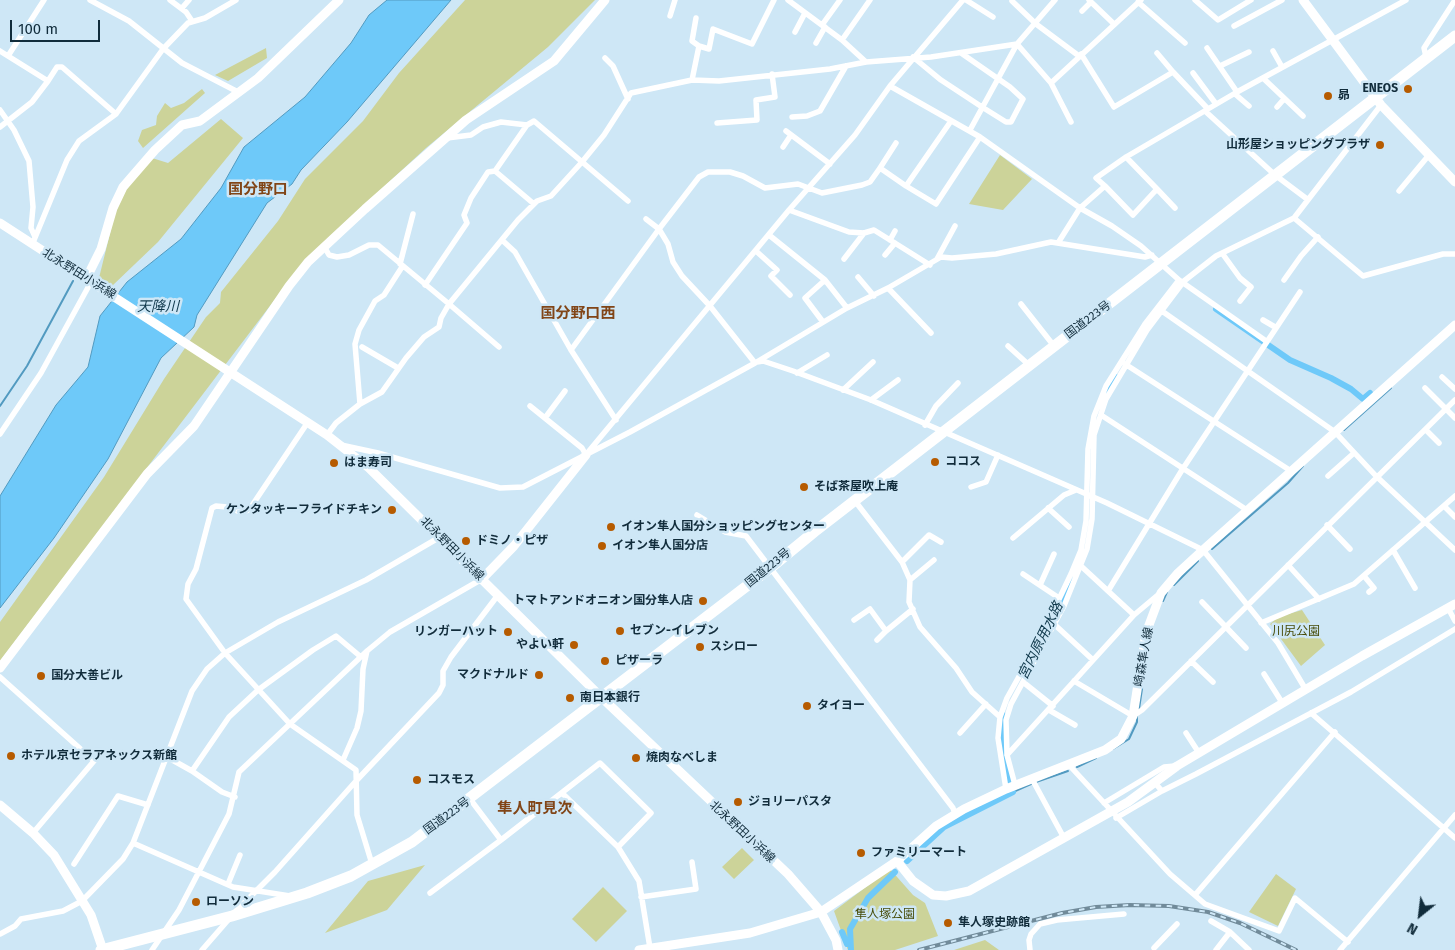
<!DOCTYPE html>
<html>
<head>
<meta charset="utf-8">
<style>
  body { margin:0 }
  #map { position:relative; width:1455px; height:950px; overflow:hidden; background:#cee7f6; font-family:"Fira Sans",sans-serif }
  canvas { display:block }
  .north { position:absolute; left:1395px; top:890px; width:50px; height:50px; -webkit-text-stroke:4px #cee7f6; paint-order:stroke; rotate:209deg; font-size:14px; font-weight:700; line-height:20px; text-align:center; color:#112c3b }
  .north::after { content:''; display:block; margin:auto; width:18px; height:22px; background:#112c3b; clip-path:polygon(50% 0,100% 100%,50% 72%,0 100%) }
  .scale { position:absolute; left:10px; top:20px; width:90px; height:22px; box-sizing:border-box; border:2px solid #112c3b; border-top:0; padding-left:6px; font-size:15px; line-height:18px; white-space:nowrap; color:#112c3b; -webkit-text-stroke:4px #cee7f6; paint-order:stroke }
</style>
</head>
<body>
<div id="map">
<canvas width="1455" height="950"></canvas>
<div class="north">N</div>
<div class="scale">100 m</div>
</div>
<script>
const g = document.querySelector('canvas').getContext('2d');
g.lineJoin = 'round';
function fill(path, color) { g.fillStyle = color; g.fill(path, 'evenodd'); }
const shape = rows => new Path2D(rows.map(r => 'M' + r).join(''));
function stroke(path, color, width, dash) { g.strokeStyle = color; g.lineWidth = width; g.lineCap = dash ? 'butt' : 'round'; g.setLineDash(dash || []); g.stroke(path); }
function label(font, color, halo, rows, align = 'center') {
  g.font = font + ' "Fira Sans","Noto Sans JP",sans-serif'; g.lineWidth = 5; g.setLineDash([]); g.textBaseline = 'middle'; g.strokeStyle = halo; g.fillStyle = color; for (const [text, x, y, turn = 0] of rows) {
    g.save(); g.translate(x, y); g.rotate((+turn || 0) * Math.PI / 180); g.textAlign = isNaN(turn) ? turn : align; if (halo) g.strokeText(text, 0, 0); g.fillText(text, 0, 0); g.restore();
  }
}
const green = shape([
  [465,0,595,0,548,47,426,148,328,238,276,298,0,661,0,622,104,477,164,379,206,317,220,303,221,292,278,221,305,179,363,121,399,73],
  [266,48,267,58,228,81,215,75],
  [202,89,205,93,143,148,138,141,142,130,156,125,157,116,165,103,171,108,184,103],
  [221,119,243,138,158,242,112,286,99,278,115,213,126,190,152,158,168,163],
  [1000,155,1032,179,1003,210,969,204],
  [1302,610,1325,645,1301,666,1270,624,1278,617],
  [742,848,754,860,734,879,722,867],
  [425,865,387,910,325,933,368,881],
  [890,869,913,895,925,903,938,936,895,950,848,950,834,911],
  [1276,874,1296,889,1278,926,1249,912],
  [603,887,627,911,596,942,572,919],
  [985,940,999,950,954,950]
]);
const water = shape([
  [387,0,451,0,347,122,301,170,292,184,267,203,197,315,194,327,161,358,108,459,54,538,0,608,0,496,56,405,88,367,100,316,127,282,181,239,221,188,244,147,305,97,351,43,369,15,387,0]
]);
const stream = shape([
  [0,406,27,366,73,281],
  [1344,430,1391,388],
  [1212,549,1288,483,1303,466],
  [1174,585,1198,561],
  [1163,601,1167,592],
  [1139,709,1143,682],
  [1113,749,1129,739,1137,722,1137,714],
  [1077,767,1096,758],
  [1036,782,1068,771],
  [1013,792,1031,784]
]);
const canal = shape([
  [1216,309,1290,360,1331,378,1351,389,1363,399,1370,393],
  [1104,395,1115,376],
  [1057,610,1073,577],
  [1003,715,1002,742,1009,781],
  [907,861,944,827,1013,792],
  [842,932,847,944],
  [851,950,850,929,868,898,895,872]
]);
const street = shape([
  [90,0,129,21,182,63,238,92],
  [170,0,186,12,192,21],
  [788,0,842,40,866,62],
  [966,0,993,17],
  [1089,0,1114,24],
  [1195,0,1218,20,1251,0],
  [1012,1,1036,24,1079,56],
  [1138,2,1185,43],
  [182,8,189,0],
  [1082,11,1091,2],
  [670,16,675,0],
  [696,18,692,41,699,46],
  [822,25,840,0],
  [1234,26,1282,0],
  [795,32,805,13],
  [842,40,870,0],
  [816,43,825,27],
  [1017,44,1051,83,1071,122],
  [1207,48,1237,92],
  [0,51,48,81,57,67,62,67,116,114],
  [1273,51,1282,67],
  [1157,53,1173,72],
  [1081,54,1114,107,1173,72,1208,109],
  [8,56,44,0],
  [913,57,941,80,982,107,1006,122,1011,122,1023,99,1010,87,961,53],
  [1426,57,1424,48,1455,0],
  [605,58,613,66,628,99],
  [1220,66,1249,52],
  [1193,73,1216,104],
  [1263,78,1303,116],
  [692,80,699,46,709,49,713,29,752,44,774,0],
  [1051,83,1141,0],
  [890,86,980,137,1080,208,1112,226,1141,246,1179,280],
  [1235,94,1249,106],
  [1277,107,1284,99],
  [0,110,14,130,29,161,33,207,31,228,35,237],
  [1205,111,1275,175,1307,199],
  [792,117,807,116,820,111,846,66],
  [951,121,906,186,936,204,980,137],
  [717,123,757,120,756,100,775,97,772,74],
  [0,127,32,102,48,81],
  [970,130,1017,44,1055,0],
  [786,131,830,164],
  [447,138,471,135,483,127,501,122,527,125],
  [783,147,791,135],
  [880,168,896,143],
  [1105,186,1133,215,1157,189,1126,157],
  [1157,189,1175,208],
  [1399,191,1429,155],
  [534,204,495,171,527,125,534,121,628,201],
  [789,210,849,232,864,233,874,230,930,265],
  [1294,218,1363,276,1443,254,1455,254],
  [646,219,659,229,668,244,673,262,682,276,710,306,755,363],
  [769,235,825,280,847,308],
  [502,240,515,252,571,350,616,420],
  [890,240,895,231],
  [1058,243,1080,208,1105,186,1096,178,1126,157,1237,92,1406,0],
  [32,245,67,160,79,141,116,114,163,49,188,23,205,18,236,0],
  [325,248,329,255,337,257,349,255,369,245,378,245,449,304,518,220,537,201,551,196,582,162,604,135,631,93,692,80,719,81,830,69,866,62,931,57,1017,44],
  [756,251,777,270,771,276,790,295],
  [1222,253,1240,278,1251,287,1240,301],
  [885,255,895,243],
  [844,259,864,233],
  [937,259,955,226],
  [400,264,413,214],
  [858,277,874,296],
  [1284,280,1301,256,1318,237],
  [425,285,467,223,464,215,471,198,488,172,495,171],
  [888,288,931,333],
  [1021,304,1054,346],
  [1159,309,1335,432,1376,476,1455,550],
  [1263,320,1275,327],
  [823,322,805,298,825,280],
  [1008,346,1029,365],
  [362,347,398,368],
  [571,350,659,229,699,177,708,172,730,172,743,176,765,188,798,184,822,193,862,185,870,182,880,168,906,186],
  [757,362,763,361,793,371,871,400,1107,503,1203,550,1278,643,1306,690],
  [1125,364,1291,471],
  [797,373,827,355],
  [1442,377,1455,389],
  [1425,388,1455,418],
  [843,390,873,362],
  [871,400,898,380],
  [360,404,382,392,406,358,424,337,439,327,441,318,449,304,499,347],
  [530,406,582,448,586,455],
  [1101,415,1247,510],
  [545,418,565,391],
  [308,422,249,510,240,512,227,507,216,506,212,508,196,569,188,584,186,599,225,653,290,724,356,770,357,815,372,864],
  [925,425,936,406,958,383],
  [1426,430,1439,443],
  [0,434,41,373,91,282],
  [327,435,336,423,360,404,355,344,359,330,375,301,384,295,402,267],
  [341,445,378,453,500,488,523,487,630,432,755,363,847,308,888,288,941,257,952,258,996,254,1051,242,1145,257,1152,255],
  [589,451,789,210,855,135,890,86,963,0],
  [1328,476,1354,453],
  [971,487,986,482,998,455],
  [855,501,902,562,910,580,909,602,920,627,956,668,972,692,1000,717],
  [1444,506,1455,517],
  [1048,508,1069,527],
  [697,515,725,532,746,536,953,808,955,814],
  [1327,525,1350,549],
  [1013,538,1064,495,1076,490],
  [1393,550,1415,588],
  [902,562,929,535,941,542],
  [1288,565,1319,599],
  [1081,566,1134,615],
  [1023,574,1059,598],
  [1364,576,1374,588,1369,592],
  [910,580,934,560],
  [1040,585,1054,554],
  [1108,591,1182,470,1300,292],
  [1202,602,1246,648],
  [1448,608,1455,621],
  [854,620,870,609,886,631,913,609],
  [1261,623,1354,584,1455,496],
  [1054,624,1093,660],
  [877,640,886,631],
  [1191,661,1213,682],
  [1264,674,1283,704],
  [0,677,94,761,33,833],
  [1074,681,1133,716,1142,710,1455,400],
  [1023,682,1053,706],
  [1049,710,1075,725],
  [1311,713,1455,838],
  [960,733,986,704],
  [1186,733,1199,753],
  [1007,755,1134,615,1159,594],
  [167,757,192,771,222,792,235,797],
  [343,760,357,728,361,711,363,669,367,651],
  [1069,765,1170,874,1205,904,1279,931,1295,898,1348,942],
  [192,771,229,717,258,690,313,650,336,636,361,657],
  [1032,779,1064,838],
  [1155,783,1162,791,1196,774,1351,692,1455,629],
  [1015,785,1007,755,1006,720,1011,704,1064,606,1087,549,1092,519,1094,435,1106,399,1147,330,1184,281,1216,256,1294,218,1381,105],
  [1006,789,998,738,1000,717,1007,698,1040,639,1071,574,1081,550,1086,521,1088,449,1094,416,1106,386,1145,324,1179,280,1266,341],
  [470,799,501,840,600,763,651,813,618,847,562,793],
  [1104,803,1164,767,1175,766],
  [1116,818,1162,791],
  [133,843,233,887,290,896],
  [618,847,639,881,650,948],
  [74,864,118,796,148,805],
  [228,884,240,855],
  [430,893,501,840],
  [1195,895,1335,732],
  [641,897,696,889,692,862],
  [235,912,275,872,356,781,439,693,443,685,443,671,451,657,498,595],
  [1211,921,1230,932,1249,950],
  [0,934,15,926,21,919,63,911,82,901,123,859,133,843,192,691,207,669,225,653,278,622,366,580,440,537],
  [1154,948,1177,924],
  [152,950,179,910,229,814,239,772,367,651,390,632,482,579],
  [202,950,229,919],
  [1030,950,1029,940,1031,934,1040,924,1057,920,1124,914],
  [1216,950,1230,932],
  [1340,950,1455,815]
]);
const secondary = shape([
  [1303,0,1381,105,1455,182],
  [0,223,327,435,369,468,601,697,788,874,821,912,836,940,838,950],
  [86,279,101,249,113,208,123,187,155,150,182,125,200,121,258,78,339,0],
  [482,579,514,546,586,455],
  [0,668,147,474,194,426,289,286,308,262,365,209,466,120,554,61,605,0],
  [0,805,33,833,54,855,91,915,103,950],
  [897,861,913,881,933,895,946,896,969,891,1128,802,1177,766,1362,656,1455,604],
  [639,950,750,933,821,912,897,861,936,826,964,809,1006,789,1105,750,1121,739,1133,716,1146,633,1161,593,1178,573,1203,550,1455,325]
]);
const highway = shape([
  [101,950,232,916,307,893,351,876,412,842,769,569,814,532,1455,36]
]);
const rail = shape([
  [919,950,1062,913,1096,907,1130,905,1169,906,1208,912,1240,923,1296,950]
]);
const markers = [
  [1408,89,5,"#b65b00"],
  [1328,96,5,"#b65b00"],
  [1380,145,5,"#b65b00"],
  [935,462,5,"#b65b00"],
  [334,463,5,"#b65b00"],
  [804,487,5,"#b65b00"],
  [392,510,5,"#b65b00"],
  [611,527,5,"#b65b00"],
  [466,541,5,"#b65b00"],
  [602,546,5,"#b65b00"],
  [703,601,5,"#b65b00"],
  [620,631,5,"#b65b00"],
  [508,632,5,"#b65b00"],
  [574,645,5,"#b65b00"],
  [700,647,5,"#b65b00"],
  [605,661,5,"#b65b00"],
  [539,675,5,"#b65b00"],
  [41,676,5,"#b65b00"],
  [570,698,5,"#b65b00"],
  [807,706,5,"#b65b00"],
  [11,756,5,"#b65b00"],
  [636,758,5,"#b65b00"],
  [417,780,5,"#b65b00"],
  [738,802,5,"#b65b00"],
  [861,853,5,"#b65b00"],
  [196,902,5,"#b65b00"],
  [948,923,5,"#b65b00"]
];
const poiNames = [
  ["ENEOS",1398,89,"right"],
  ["昴",1338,96],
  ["山形屋ショッピングプラザ",1370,145,"right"],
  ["ココス",945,462],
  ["はま寿司",344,463],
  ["そば茶屋吹上庵",814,487],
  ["ケンタッキーフライドチキン",382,510,"right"],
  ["イオン隼人国分ショッピングセンター",621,527],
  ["ドミノ・ピザ",476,541],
  ["イオン隼人国分店",612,546],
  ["トマトアンドオニオン国分隼人店",693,601,"right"],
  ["セブン-イレブン",630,631],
  ["リンガーハット",498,632,"right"],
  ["やよい軒",564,645,"right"],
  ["スシロー",710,647],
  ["ピザーラ",615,661],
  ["マクドナルド",529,675,"right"],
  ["国分大善ビル",51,676],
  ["南日本銀行",580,698],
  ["タイヨー",817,706],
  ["ホテル京セラアネックス新館",21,756],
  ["焼肉なべしま",646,758],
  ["コスモス",427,780],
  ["ジョリーパスタ",748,802],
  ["ファミリーマート",871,853],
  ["ローソン",206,902],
  ["隼人塚史跡館",958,923]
];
const streetNames = [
  ["北永野田小浜線",79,274,32],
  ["国道223号",1088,320,-37],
  ["北永野田小浜線",452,549,45],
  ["国道223号",768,568,-39],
  ["崎森隼人線",1144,657,-80],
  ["国道223号",447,816,-36],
  ["北永野田小浜線",742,832,43]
];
const parkNames = [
  ["川尻公園",1296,632],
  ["隼人塚公園",885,915]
];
const waterNames = [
  ["天降川",158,307],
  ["宮内原用水路",1041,641,-64]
];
const quarterNames = [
  ["国分野口",258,190],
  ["国分野口西",578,314],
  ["隼人町見次",535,809]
];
fill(green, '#ccd399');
fill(water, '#6ec9f9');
stroke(water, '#529ac0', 1);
stroke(stream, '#529ac0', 2);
stroke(canal, '#6ec9f9', 6);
stroke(street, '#fff', 5.5);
stroke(secondary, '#fff', 9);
stroke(highway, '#fff', 11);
stroke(rail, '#718b9a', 4);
stroke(rail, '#cee7f6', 2, [5.5]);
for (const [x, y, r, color] of markers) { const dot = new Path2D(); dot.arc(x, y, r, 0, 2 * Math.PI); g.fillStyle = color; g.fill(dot); stroke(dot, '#cee7f6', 2); }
label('bold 12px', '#112c3b', '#cee7f6', poiNames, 'left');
label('12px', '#112c3b', '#cee7f6', streetNames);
label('12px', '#484d0a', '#cee7f6', parkNames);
label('italic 14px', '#0f384b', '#cee7f6', waterNames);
label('bold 15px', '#814517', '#cee7f6', quarterNames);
</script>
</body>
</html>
